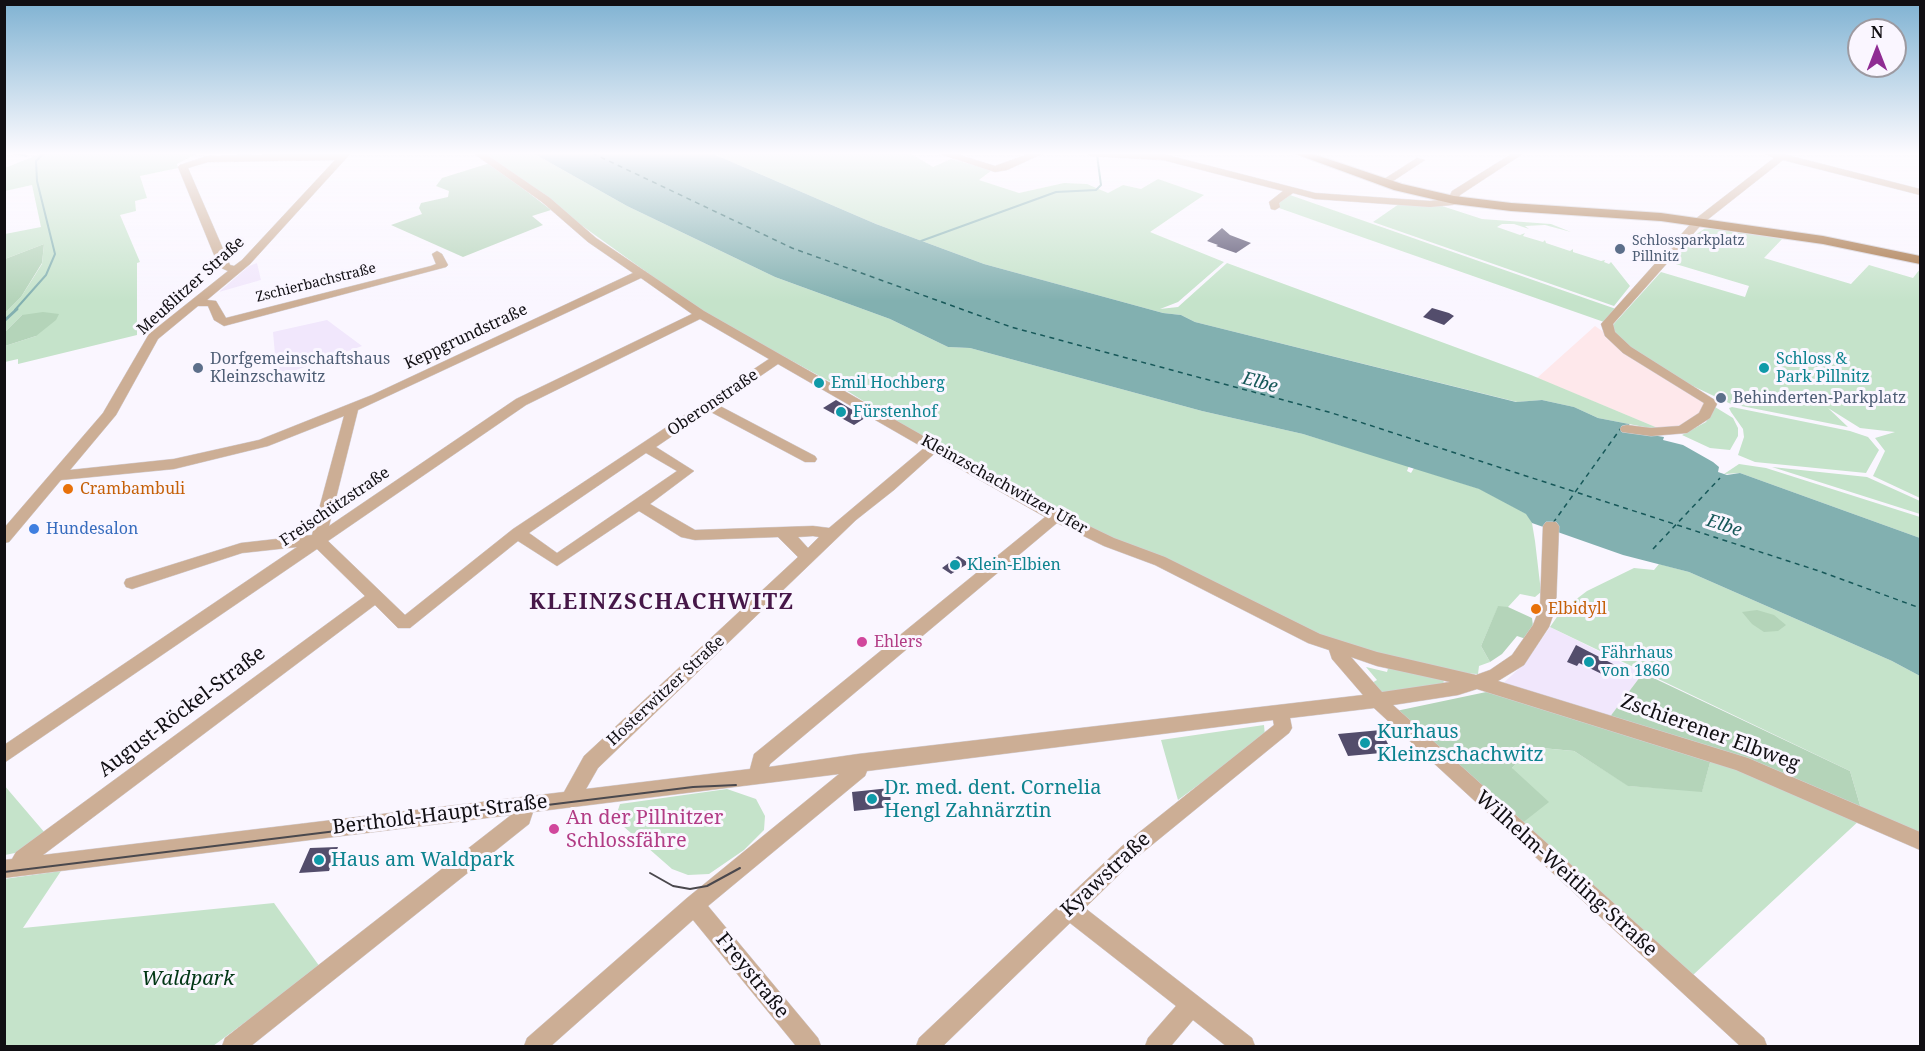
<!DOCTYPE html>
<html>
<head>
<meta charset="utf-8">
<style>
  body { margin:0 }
  #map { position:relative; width:1925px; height:1051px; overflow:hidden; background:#faf6ff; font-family:"Noto Serif",serif }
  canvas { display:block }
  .frame { position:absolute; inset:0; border:6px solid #110f13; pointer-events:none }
  .north { position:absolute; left:1847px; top:18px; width:60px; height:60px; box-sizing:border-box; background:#faf6ff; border:2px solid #9d9aa1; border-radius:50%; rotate:0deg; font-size:16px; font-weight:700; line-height:24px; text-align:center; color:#110f13 }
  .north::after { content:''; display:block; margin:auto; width:21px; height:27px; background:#8f2c93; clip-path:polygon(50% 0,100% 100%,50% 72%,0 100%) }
</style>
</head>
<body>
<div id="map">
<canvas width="1925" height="1051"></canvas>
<div class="frame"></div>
<div class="north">N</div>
</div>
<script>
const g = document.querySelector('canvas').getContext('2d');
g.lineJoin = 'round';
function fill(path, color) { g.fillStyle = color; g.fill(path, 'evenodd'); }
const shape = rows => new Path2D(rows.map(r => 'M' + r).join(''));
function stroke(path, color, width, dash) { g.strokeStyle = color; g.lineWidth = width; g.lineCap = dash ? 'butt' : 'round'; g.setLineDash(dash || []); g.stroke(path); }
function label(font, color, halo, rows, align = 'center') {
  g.font = font + ' "Noto Serif",serif'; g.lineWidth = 6; g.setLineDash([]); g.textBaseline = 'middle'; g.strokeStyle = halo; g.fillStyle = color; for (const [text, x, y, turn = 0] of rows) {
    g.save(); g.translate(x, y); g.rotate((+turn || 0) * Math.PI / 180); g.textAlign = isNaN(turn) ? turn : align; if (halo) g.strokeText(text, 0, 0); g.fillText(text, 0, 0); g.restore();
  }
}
const built = shape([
  [257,263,261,280,219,292,249,266],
  [327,320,362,346,277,377,273,332],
  [1550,627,1643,673,1609,718,1499,687,1525,663]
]);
const industrial = shape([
  [1595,326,1705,402,1701,414,1690,421,1665,431,1537,378]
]);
const green = shape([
  [42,153,198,153,177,164,178,168,140,176,147,198,135,201,136,211,120,215,140,262,137,263,137,335,18,364,18,359,5,362,5,346,36,336,22,315,5,332,5,313,21,297,42,264,44,244,5,259,5,234,41,227,32,185,5,191,5,168],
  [481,153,533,153,627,206,775,277,890,319,948,347,970,348,1202,411,1303,434,1409,466,1407,471,1411,473,1414,468,1480,489,1527,514,1532,523,1535,541,1541,592,1535,597,1520,594,1508,607,1498,607,1481,646,1490,662,1479,666,1478,674,1459,673,1332,643,1046,508,934,445,934,442,922,438,849,392,702,312],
  [711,153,910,153,933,167,951,159,992,170,979,180,1019,193,1064,183,1087,184,1108,193,1123,185,1141,189,1158,179,1204,195,1150,232,1224,262,1178,302,1160,309,1178,307,1227,263,1531,375,1665,431,1598,418,1574,407,1542,400,1517,402,1195,322,1181,315,1163,313,984,264,876,224],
  [1290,195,1616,309,1604,322,1279,208,1278,203],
  [1399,204,1442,206,1482,219,1551,224,1571,232,1545,225,1525,226,1529,229,1514,224,1502,224,1497,227,1520,235,1525,233,1523,236,1543,242,1545,240,1546,243,1570,251,1573,249,1573,252,1601,261,1605,260,1604,262,1609,264,1611,262,1630,286,1614,306,1373,222],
  [1720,228,1784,237,1764,258,1851,284,1869,265,1913,278,1920,269,1920,498,1873,476,1885,451,1875,438,1895,432,1860,428,1828,408,1848,427,1731,404,1663,372,1617,339,1611,327,1661,272,1745,297,1749,286,1669,262,1692,237,1704,229],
  [1715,407,1733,418,1738,428,1738,436,1730,450,1710,448,1682,435,1706,422],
  [1732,407,1850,431,1868,437,1879,450,1866,473,1755,462,1738,455,1744,437,1743,429,1731,412,1729,408],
  [1739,464,1766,468,1920,517,1920,538,1740,473,1724,474],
  [1772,467,1867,477,1920,501,1920,514],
  [1659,564,1689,572,1892,661,1920,676,1920,840,1862,812,1850,771,1550,627,1559,614,1575,617,1575,612,1566,607,1587,591,1634,568,1654,570],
  [1389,665,1442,679,1444,682,1442,685,1382,693,1370,684,1377,680,1366,667,1387,672],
  [1264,725,1265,736,1178,800,1161,740],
  [1530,747,1574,751,1629,786,1702,791,1711,759,1862,818,1693,975,1521,824,1512,768],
  [4,785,45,833,15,853,5,855],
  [727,789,756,799,765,816,764,830,744,850,709,874,688,875,672,869,615,819,620,804],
  [61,871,23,928,274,903,320,967,213,1046,5,1046,4,879]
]);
const forest = shape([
  [490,163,551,210,532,216,543,225,463,257,391,225,422,214,419,208,421,203,448,197,449,191,436,186,442,178],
  [44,244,42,263,21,297,5,313,5,259],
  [43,312,59,314,56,320,36,336,5,346,5,332,22,315],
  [1498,606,1508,607,1532,618,1533,626,1526,639,1517,636,1502,654,1490,662,1481,646],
  [1757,610,1774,615,1786,625,1778,631,1764,632,1752,624,1742,612],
  [1643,673,1850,771,1862,812,1711,759,1702,792,1628,786,1574,751,1531,747,1512,768,1549,802,1521,824,1396,711,1491,691,1609,718]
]);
const water = shape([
  [533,153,711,153,876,224,984,264,1163,313,1181,315,1195,322,1516,402,1542,400,1574,407,1598,418,1629,424,1633,432,1664,437,1663,440,1683,445,1713,462,1719,467,1718,472,1727,475,1740,473,1920,538,1920,676,1892,661,1689,572,1623,555,1532,523,1526,514,1479,489,1303,434,1202,411,970,348,948,347,890,319,775,277,627,206]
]);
const streamFar1 = shape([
  [13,153,26,156],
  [921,241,1056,192,1096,190,1101,185,1097,155],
  [15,310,46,275,55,254,37,181,36,161,44,153]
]);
const stream = shape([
  [4,321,17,309]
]);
const ferry = shape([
  [592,153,792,248,1011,327,1332,413,1819,571,1920,608],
  [1553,523,1621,428],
  [1653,549,1720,478]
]);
const building = shape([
  [1222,228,1230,235,1251,243,1236,253,1216,246,1218,245,1207,241],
  [1432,308,1449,313,1454,316,1444,325,1423,317],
  [836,400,861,415,865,418,854,425,823,408],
  [958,556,969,563,951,574,942,568],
  [1576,645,1615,665,1608,677,1579,663,1577,666,1567,662],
  [1381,730,1392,752,1348,756,1338,734],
  [890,788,891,807,854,811,852,792],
  [338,847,329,871,299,873,310,848]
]);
const minor = shape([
  [351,153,250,264,207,300,216,301,226,318,431,266,436,264,432,254,437,251,442,254,448,265,446,267,224,326,214,320,208,306,198,306,158,339,116,415,70,470,174,459,259,440,372,395,633,273,588,242,542,202,473,153,484,153,550,198,596,238,704,311,1041,503,1114,538,1165,557,1320,634,1377,652,1476,675,1490,670,1512,655,1533,625,1540,607,1543,526,1546,522,1556,522,1559,526,1556,607,1549,627,1524,665,1498,681,1748,758,1920,832,1920,850,1736,770,1477,689,1458,695,1393,705,1764,1038,1767,1046,1740,1046,1374,708,1290,718,1292,728,1289,733,1136,858,1085,908,1252,1038,1255,1046,1226,1046,1193,1020,1171,1046,1145,1046,1148,1038,1176,1006,1070,923,943,1046,916,1046,919,1038,1122,846,1274,725,1273,720,867,771,865,776,708,906,818,1038,821,1046,796,1046,693,920,551,1046,524,1046,527,1038,687,898,839,774,533,812,529,824,251,1046,222,1046,225,1038,511,815,4,878,4,860,12,859,16,852,365,596,317,549,4,763,4,745,297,547,242,553,132,589,126,587,124,583,126,579,241,543,312,535,344,416,268,446,174,469,61,480,9,542,4,543,4,528,103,413,149,334,228,271,219,267,178,167,180,165,207,156,351,153],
  [335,160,242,260,234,266,230,265,188,168,208,162,335,160],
  [641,278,692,314,516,399,329,526,358,410,641,278],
  [700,319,769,359,513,529,405,615,328,541,526,405,700,319],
  [778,364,924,448,829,528,813,526,695,530,650,504,694,471,656,447,709,411,805,462,815,462,817,459,815,456,718,405,778,364],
  [646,453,677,471,557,553,529,533,646,453],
  [934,454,1045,517,754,754,750,769,586,789,598,768,856,520,894,490,934,454],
  [639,511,681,537,695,540,778,537,798,557,584,756,564,792,43,855,375,605,398,628,410,628,518,541,557,566,639,511],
  [1057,523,1104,546,1155,565,1308,643,1329,650,1332,659,1363,695,858,754,769,767,770,764,1057,523],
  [798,537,813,536,819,537,808,548,798,537],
  [1351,657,1377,666,1450,682,1382,692,1351,657],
  [937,153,953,153,995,166,1031,153,1044,153,1007,170,995,172,937,153],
  [1086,153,1163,154,1315,193,1430,201,1448,199,1452,191,1513,153,1524,153,1460,195,1456,204,1452,205,1430,207,1315,199,1293,193,1279,203,1280,207,1275,210,1271,209,1269,202,1283,191,1163,160,1090,156,1086,153],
  [1762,153,1779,153,1920,189,1920,195,1783,160,1702,224,1613,324,1615,332,1631,347,1718,402,1710,418,1687,433,1651,436,1622,432,1620,429,1622,426,1627,425,1651,428,1679,426,1699,413,1704,403,1623,353,1605,336,1601,324,1694,220,1774,158,1762,153],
  [1417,158,1425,160,1387,185,1381,185,1381,181,1417,158]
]);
const major = shape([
  [1293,153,1310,153,1402,184,1454,196,1511,203,1661,213,1823,236,1920,256,1920,264,1823,244,1661,221,1511,211,1454,204,1394,190,1293,153]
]);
const tram = shape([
  [4,872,693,787,736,785],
  [650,873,673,886,690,889,707,886,740,868]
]);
const markers = [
  [1620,249,6,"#5c6f8a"],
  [198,368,6,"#5c6f8a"],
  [1764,368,6,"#0f9aa8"],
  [819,383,6,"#0f9aa8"],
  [1721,398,6,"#5c6f8a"],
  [841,412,6,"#0f9aa8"],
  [68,489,6,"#e8710a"],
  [34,529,6,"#3f7fe0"],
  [955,565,6,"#0f9aa8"],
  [1536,609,6,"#e8710a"],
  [862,642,6,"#d1479c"],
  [1589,662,6,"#0f9aa8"],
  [1365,743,6,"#0f9aa8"],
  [872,799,6,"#0f9aa8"],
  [554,829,6,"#d1479c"],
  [319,860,6,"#0f9aa8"]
];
const farServicenames = [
  ["Schlossparkplatz",1632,241],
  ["Pillnitz",1632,257]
];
const farStreetnames = [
  ["Zschierbachstraße",316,283,-14]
];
const streetNames = [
  ["Meußlitzer Straße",191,286,-42],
  ["Keppgrundstraße",466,337,-25],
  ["Oberonstraße",713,403,-34],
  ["Kleinzschachwitzer Ufer",1004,485,29],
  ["Freischützstraße",335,507,-34],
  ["Hosterwitzer Straße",666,691,-43]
];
const serviceNames = [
  ["Dorfgemeinschaftshaus",210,359],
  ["Kleinzschawitz",210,377],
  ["Behinderten-Parkplatz",1733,398]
];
const cultureNames = [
  ["Schloss &",1776,359],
  ["Park Pillnitz",1776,377],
  ["Emil Hochberg",831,383],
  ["Fürstenhof",853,412],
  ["Klein-Elbien",967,565],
  ["Fährhaus",1601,653],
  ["von 1860",1601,671]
];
const foodNames = [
  ["Crambambuli",80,489],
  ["Elbidyll",1548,609]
];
const shopNames = [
  ["Hundesalon",46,529]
];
const hotelNames = [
  ["Ehlers",874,642]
];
const waterNames = [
  ["Elbe",1260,383,15],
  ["Elbe",1724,526,18]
];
const nearStreetnames = [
  ["August-Röckel-Straße",182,712,-37],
  ["Zschierener Elbweg",1710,733,20],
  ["Berthold-Haupt-Straße",440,815,-7],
  ["Wilhelm-Weitling-Straße",1566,874,42],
  ["Kyawstraße",1106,875,-43],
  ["Freystraße",752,976,51]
];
const nearCulturenames = [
  ["Kurhaus",1377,732],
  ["Kleinzschachwitz",1377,755],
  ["Dr. med. dent. Cornelia",884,788],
  ["Hengl Zahnärztin",884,811],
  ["Haus am Waldpark",331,860]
];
const nearHotelnames = [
  ["An der Pillnitzer",566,818],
  ["Schlossfähre",566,841]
];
const nearParknames = [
  ["Waldpark",188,979]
];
const districtNames = [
  ["KLEINZSCHACHWITZ",662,603]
];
fill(built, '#f1e7fc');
fill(industrial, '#fee8eb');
fill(green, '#c5e3ca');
fill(forest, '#b4d4b9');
fill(water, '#82b0b0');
stroke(streamFar1, '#82b0b0', 2);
stroke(stream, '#82b0b0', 3);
stroke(ferry, '#175859', 1.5, [5, 4.5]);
fill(building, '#534d6c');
stroke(minor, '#d5d1d9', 1);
stroke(major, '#d5d1d9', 2);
fill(minor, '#ccae95');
fill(major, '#a36f3e');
stroke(tram, '#4a484d', 2);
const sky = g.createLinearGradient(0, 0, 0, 301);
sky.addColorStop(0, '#7fb2d2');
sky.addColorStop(0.51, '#fdfbff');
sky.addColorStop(1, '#fdfbff00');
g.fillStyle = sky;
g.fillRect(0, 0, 1925, 301);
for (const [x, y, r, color] of markers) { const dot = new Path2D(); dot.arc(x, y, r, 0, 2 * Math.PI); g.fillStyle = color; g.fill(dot); stroke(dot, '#faf6ff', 2); }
label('14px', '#4e5e75', '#faf6ff', farServicenames, 'left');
label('14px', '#110f13', '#faf6ff', farStreetnames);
label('16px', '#110f13', '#faf6ff', streetNames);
label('16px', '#4e5e75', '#faf6ff', serviceNames, 'left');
label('16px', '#0d838f', '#faf6ff', cultureNames, 'left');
label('16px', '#c56008', '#faf6ff', foodNames, 'left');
label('16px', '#366cbe', '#faf6ff', shopNames, 'left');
label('16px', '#b23c85', '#faf6ff', hotelNames, 'left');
label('italic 18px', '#175859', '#faf6ff', waterNames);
label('20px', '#110f13', '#faf6ff', nearStreetnames);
label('20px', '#0d838f', '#faf6ff', nearCulturenames, 'left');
label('20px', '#b23c85', '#faf6ff', nearHotelnames, 'left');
label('italic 20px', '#003614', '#faf6ff', nearParknames);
g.letterSpacing = '1.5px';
label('bold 22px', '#461748', '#faf6ff', districtNames);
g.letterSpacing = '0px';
</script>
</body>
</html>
